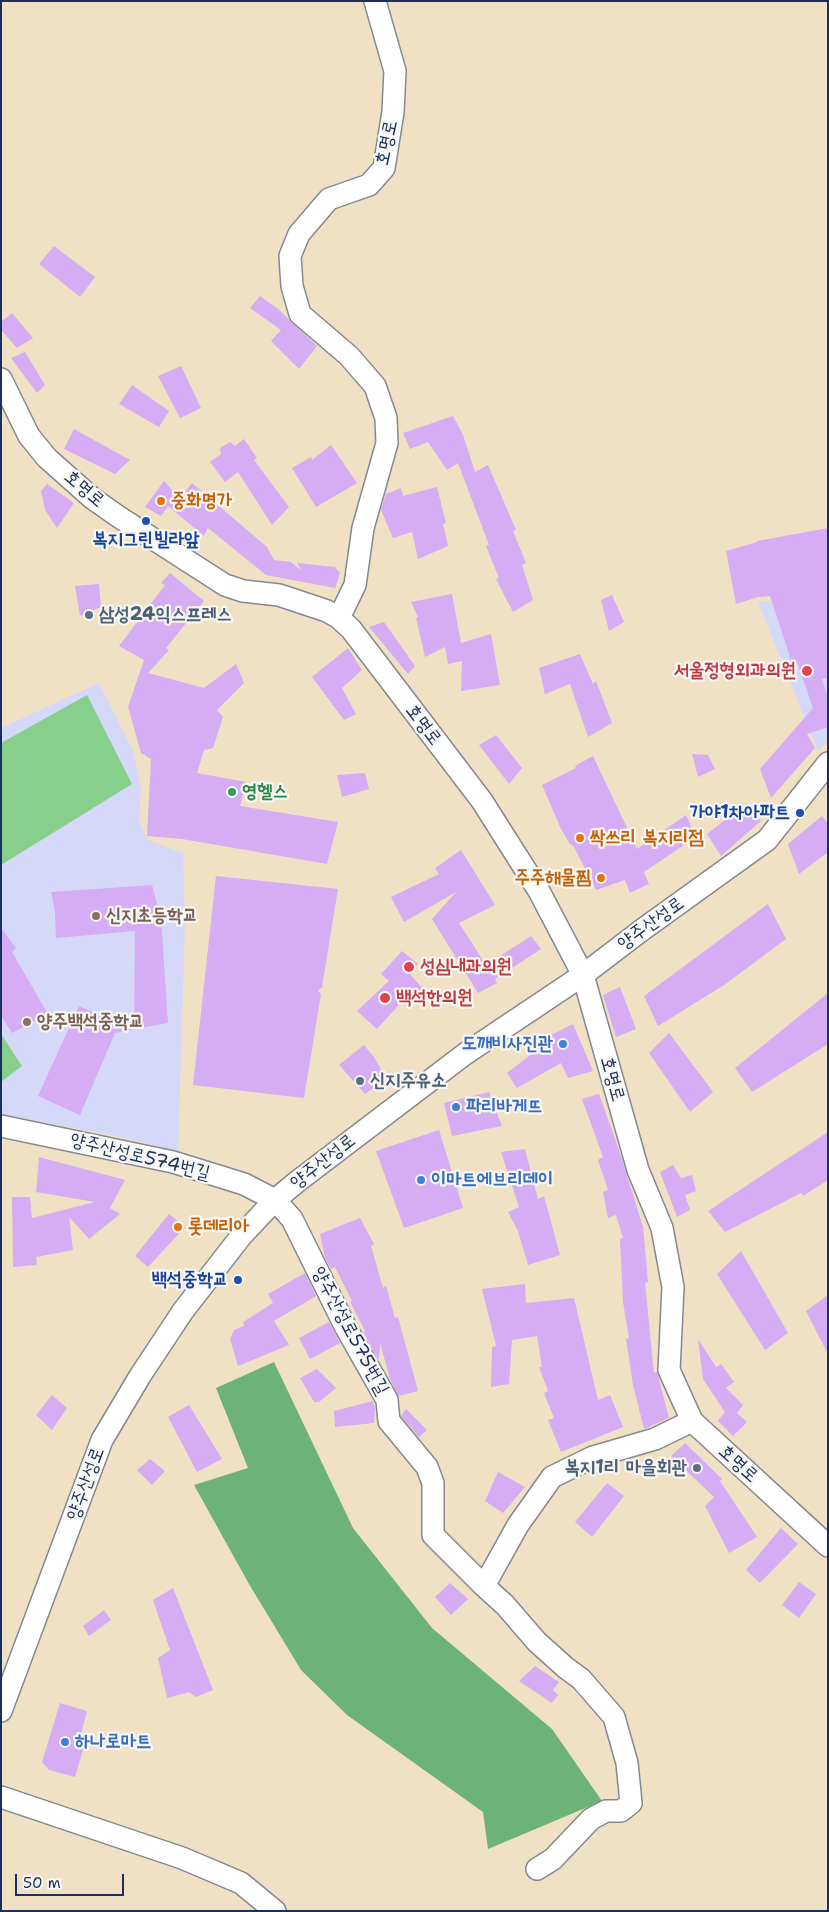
<!DOCTYPE html>
<html>
<head>
<meta charset="utf-8">
<style>
  body { margin:0 }
  #map { position:relative; width:829px; height:1912px; overflow:hidden; background:#f0e1c4; font-family:"Shantell Sans",sans-serif }
  canvas { display:block }
  .frame { position:absolute; inset:0; border:2px solid #1b2f5e; pointer-events:none }
  .scale { position:absolute; left:15px; top:1874px; width:109px; height:22px; box-sizing:border-box; border:2px solid #1b2f5e; border-top:0; padding-left:6px; font-size:15px; line-height:18px; white-space:nowrap; color:#1b2f5e; -webkit-text-stroke:4px #f6f6f2; paint-order:stroke }
</style>
</head>
<body>
<div id="map">
<canvas width="829" height="1912"></canvas>
<div class="frame"></div>
<div class="scale">50 m</div>
</div>
<script>
const g = document.querySelector('canvas').getContext('2d');
g.lineJoin = 'round';
function fill(path, color) { g.fillStyle = color; g.fill(path, 'evenodd'); }
const shape = rows => new Path2D(rows.map(r => 'M' + r).join(''));
function stroke(path, color, width, dash) { g.strokeStyle = color; g.lineWidth = width; g.lineCap = dash ? 'butt' : 'round'; g.setLineDash(dash || []); g.stroke(path); }
function label(font, color, halo, rows, align = 'center') {
  g.font = font + ' "Shantell Sans","Poor Story",sans-serif'; g.lineWidth = 4.5; g.setLineDash([]); g.textBaseline = 'middle'; g.strokeStyle = halo; g.fillStyle = color; for (const [text, x, y, turn = 0] of rows) {
    g.save(); g.translate(x, y); g.rotate((+turn || 0) * Math.PI / 180); g.textAlign = isNaN(turn) ? turn : align; if (halo) g.strokeText(text, 0, 0); g.fillText(text, 0, 0); g.restore();
  }
}
const built = shape([
  [828,597,828,740,818,751,758,602],
  [99,683,133,751,141,787,139,822,148,840,183,853,185,925,178,1152,121,1137,1,1114,1,728]
]);
const green = shape([
  [87,695,132,784,1,865,1,743],
  [1,1034,22,1066,1,1082]
]);
const forest = shape([
  [274,1362,353,1528,432,1628,552,1729,602,1801,488,1849,483,1812,347,1715,301,1670,249,1584,194,1485,248,1468,216,1388]
]);
const building = shape([
  [54,246,95,277,80,297,39,264],
  [260,296,278,309,317,346,299,369,271,341,281,330,250,308],
  [12,313,33,338,17,348,1,330,1,322],
  [25,352,45,385,37,393,11,358],
  [181,366,201,408,180,418,158,376],
  [132,385,169,411,159,427,119,404],
  [453,416,463,435,475,472,488,465,516,530,513,531,526,563,522,565,533,600,513,612,496,579,499,578,486,546,489,545,458,463,447,470,428,442,410,449,403,433],
  [74,429,130,460,115,474,64,449],
  [244,439,257,458,254,460,289,507,272,525,238,472,225,482,210,462,221,454,220,448,230,442,235,446],
  [331,445,357,483,316,507,292,468,311,457,312,460],
  [164,481,180,499,192,483,267,547,274,560,291,562,302,571,297,563,335,567,340,573,335,588,266,575,208,528,204,536,168,506,161,516,145,507],
  [47,484,74,503,57,528,45,510,41,491],
  [437,487,446,523,443,524,448,546,418,559,412,532,393,538,381,510,386,494,401,488,403,496],
  [828,528,828,677,822,679,828,697,828,727,807,734,815,748,771,798,760,769,813,708,797,662,792,663,770,596,758,597,736,604,726,551,757,542,757,541],
  [170,573,204,601,166,648,169,650,148,673,204,688,236,664,244,683,217,710,223,717,213,748,204,750,197,773,246,782,240,806,338,822,327,864,182,839,147,836,151,759,141,753,128,707,144,660,119,646,165,585,161,583],
  [99,584,101,607,80,616,75,586],
  [452,594,461,643,491,634,500,685,461,691,462,661,448,664,445,647,425,657,416,618,418,617,411,602],
  [612,595,624,622,609,631,601,600],
  [384,622,415,666,408,674,369,627],
  [348,648,362,670,342,688,356,714,344,720,312,677],
  [580,654,593,684,596,681,612,723,588,737,570,684,545,694,539,668],
  [496,735,522,768,509,784,479,745],
  [692,754,708,755,715,769,698,777],
  [593,756,637,849,686,815,696,837,644,872,649,884,630,893,625,880,596,890,573,845,570,844,561,829,542,785,576,768,575,766],
  [365,773,369,789,342,797,337,775],
  [747,803,761,821,721,856,707,834],
  [822,816,828,824,828,852,799,874,788,844],
  [461,850,495,905,459,923,486,965,531,936,541,949,495,979,497,983,478,993,432,919,456,892,404,922,391,897,439,874,435,868],
  [216,876,338,889,322,987,318,991,321,994,304,1098,193,1085],
  [152,885,161,918,168,1023,134,1029,135,931,56,938,55,912,51,892],
  [768,904,786,939,724,985,658,1026,644,996],
  [1,928,16,948,12,952,48,1014,12,1033,1,1016],
  [402,951,418,964,410,974,423,989,413,1003,406,997,377,1029,357,1011,389,981,381,974],
  [620,987,636,1029,616,1037,603,995],
  [828,993,828,1044,752,1092,735,1068],
  [79,1006,132,1030,115,1033,80,1115,38,1096],
  [573,1024,593,1071,568,1078,561,1063,517,1088,507,1073,551,1039,549,1036],
  [669,1033,713,1092,690,1112,649,1053],
  [364,1045,374,1057,386,1079,365,1094,339,1065],
  [489,1092,502,1126,452,1136,444,1103],
  [599,1094,618,1147,643,1227,648,1282,645,1283,654,1373,657,1372,669,1418,644,1429,633,1385,626,1339,629,1338,623,1302,620,1239,623,1238,616,1215,608,1218,603,1192,608,1190,598,1160,603,1157,582,1099],
  [439,1130,463,1208,404,1228,376,1151],
  [828,1132,828,1180,803,1196,801,1193,725,1232,708,1211],
  [525,1149,538,1199,544,1196,560,1255,528,1265,518,1231,508,1212,519,1207,501,1152],
  [39,1157,125,1180,110,1208,120,1214,89,1239,69,1217,73,1250,36,1257,37,1265,13,1267,12,1197,30,1197,32,1218,95,1202,36,1192],
  [673,1165,681,1178,692,1175,696,1191,685,1195,690,1210,677,1217,660,1172],
  [169,1214,185,1227,148,1267,135,1256],
  [360,1218,374,1244,371,1246,383,1288,386,1286,395,1318,398,1317,418,1391,398,1396,390,1379,380,1343,379,1360,363,1332,365,1331,350,1302,352,1301,335,1267,331,1269,325,1258,320,1234],
  [741,1251,788,1333,765,1350,717,1274],
  [305,1273,316,1296,274,1321,289,1345,238,1366,230,1339,234,1330,244,1326,243,1322,273,1303,268,1294],
  [525,1284,526,1303,574,1298,598,1400,610,1395,623,1427,561,1452,548,1420,554,1418,544,1393,548,1391,539,1367,542,1367,537,1336,512,1340,509,1384,491,1387,492,1347,496,1346,482,1289],
  [828,1295,828,1354,806,1311],
  [329,1322,340,1343,310,1359,299,1338],
  [698,1339,716,1367,721,1364,734,1382,726,1388,743,1405,737,1413,747,1422,733,1436,718,1421,725,1412,703,1379],
  [317,1369,336,1388,319,1402,314,1402,300,1378],
  [52,1395,67,1408,52,1430,36,1415],
  [373,1401,375,1408,374,1423,335,1427,334,1411],
  [189,1405,222,1459,197,1472,168,1417],
  [406,1409,427,1430,419,1437,401,1416],
  [685,1443,722,1479,720,1481,757,1537,729,1553,705,1506,714,1497,671,1456],
  [150,1459,165,1471,152,1485,137,1470],
  [498,1472,525,1487,503,1513,485,1501],
  [607,1483,624,1496,592,1537,575,1522],
  [781,1528,798,1544,760,1583,746,1570],
  [799,1582,816,1594,799,1618,782,1605],
  [450,1583,468,1599,451,1615,435,1597],
  [173,1588,213,1690,196,1697,189,1692,167,1698,158,1658,170,1650,153,1600],
  [104,1610,111,1620,89,1636,83,1626],
  [535,1666,559,1682,553,1690,558,1695,552,1703,519,1681],
  [60,1703,87,1711,81,1734,83,1750,75,1777,49,1770,42,1762]
]);
const minor = shape([
  [1,379,29,436,47,458,92,498,119,517,225,585,243,591,279,595,327,611,339,618,351,629,482,801,539,891,583,975,638,1170,662,1228,673,1287,669,1370,692,1421,828,1546],
  [339,618,355,585,363,528,387,443,386,418,375,386,349,356,300,314,292,286,290,256,299,234,329,199,369,185,384,168,393,112,395,71,375,1],
  [1,1126,173,1162,244,1184,275,1200,292,1219,345,1326,387,1400,389,1421,427,1467,433,1483,433,1535,484,1586,518,1525,552,1477,593,1457,655,1439,692,1421],
  [484,1586,505,1605,537,1642,566,1668,581,1679,614,1717,627,1763,631,1803,621,1811,606,1811,591,1819,553,1859,537,1869],
  [1,1711,102,1440,140,1376,183,1311,242,1235,275,1200,298,1181,465,1054,583,975,642,930,767,840,828,763],
  [1,1797,182,1858,241,1883,275,1911]
]);
const markers = [
  [161,501,5,"#e8710a"],
  [146,521,5,"#1a4fb4"],
  [89,615,5,"#5c6f8a"],
  [807,671,6,"#e0444e"],
  [232,792,5,"#2e9e5b"],
  [800,813,5,"#1a4fb4"],
  [580,838,5,"#e8710a"],
  [601,878,5,"#e8710a"],
  [96,916,5,"#8d6e63"],
  [409,967,6,"#e0444e"],
  [385,998,6,"#e0444e"],
  [27,1022,5,"#8d6e63"],
  [563,1044,5,"#3f7fe0"],
  [360,1081,5,"#5c6f8a"],
  [456,1107,5,"#3f7fe0"],
  [421,1180,5,"#3f7fe0"],
  [178,1227,5,"#e8710a"],
  [238,1280,5,"#1a4fb4"],
  [697,1468,5,"#5c6f8a"],
  [65,1742,5,"#3f7fe0"]
];
const streetNames = [
  ["호명로",387,143,-78],
  ["호명로",84,489,40],
  ["호명로",423,725,53],
  ["양주산성로",651,924,-36],
  ["호명로",612,1079,74],
  ["양주산성로574번길",140,1157,14],
  ["양주산성로",323,1162,-38],
  ["양주산성로575번길",350,1331,62],
  ["호명로",738,1464,42],
  ["양주산성로",86,1484,-70]
];
const foodNames = [
  ["중화명가",171,501],
  ["싹쓰리 복지리점",590,838],
  ["주주해물찜",591,878,"right"],
  ["롯데리아",188,1227]
];
const transitNames = [
  ["복지그린빌라앞",146,540,"center"],
  ["가야1차아파트",790,813],
  ["백석중학교",228,1280]
];
const serviceNames = [
  ["삼성24익스프레스",99,615],
  ["신지주유소",370,1081],
  ["복지1리 마을회관",687,1468,"right"]
];
const healthNames = [
  ["서울정형외과의원",796,671,"right"],
  ["성심내과의원",420,967],
  ["백석한의원",396,998]
];
const leisureNames = [
  ["영헬스",242,792]
];
const educationNames = [
  ["신지초등학교",106,916],
  ["양주백석중학교",37,1022]
];
const shopNames = [
  ["도깨비사진관",553,1044,"right"],
  ["파리바게뜨",466,1107],
  ["이마트에브리데이",431,1180],
  ["하나로마트",75,1742]
];
fill(built, '#d6d8f9');
fill(green, '#87d08c');
fill(forest, '#6db278');
fill(building, '#d6acf4');
stroke(minor, '#868891', 24);
stroke(minor, '#fff', 21);
for (const [x, y, r, color] of markers) { const dot = new Path2D(); dot.arc(x, y, r, 0, 2 * Math.PI); g.fillStyle = color; g.fill(dot); stroke(dot, '#f6f6f2', 2); }
label('19px', '#1b2f5e', '#f6f6f2', streetNames);
label('bold 19px', '#c56008', '#f6f6f2', foodNames, 'left');
label('bold 19px', '#164399', '#f6f6f2', transitNames, 'right');
label('bold 19px', '#4e5e75', '#f6f6f2', serviceNames, 'left');
label('bold 19px', '#be3a42', '#f6f6f2', healthNames, 'left');
label('bold 19px', '#27864d', '#f6f6f2', leisureNames, 'left');
label('bold 19px', '#785e54', '#f6f6f2', educationNames, 'left');
label('bold 19px', '#366cbe', '#f6f6f2', shopNames, 'left');
</script>
</body>
</html>
